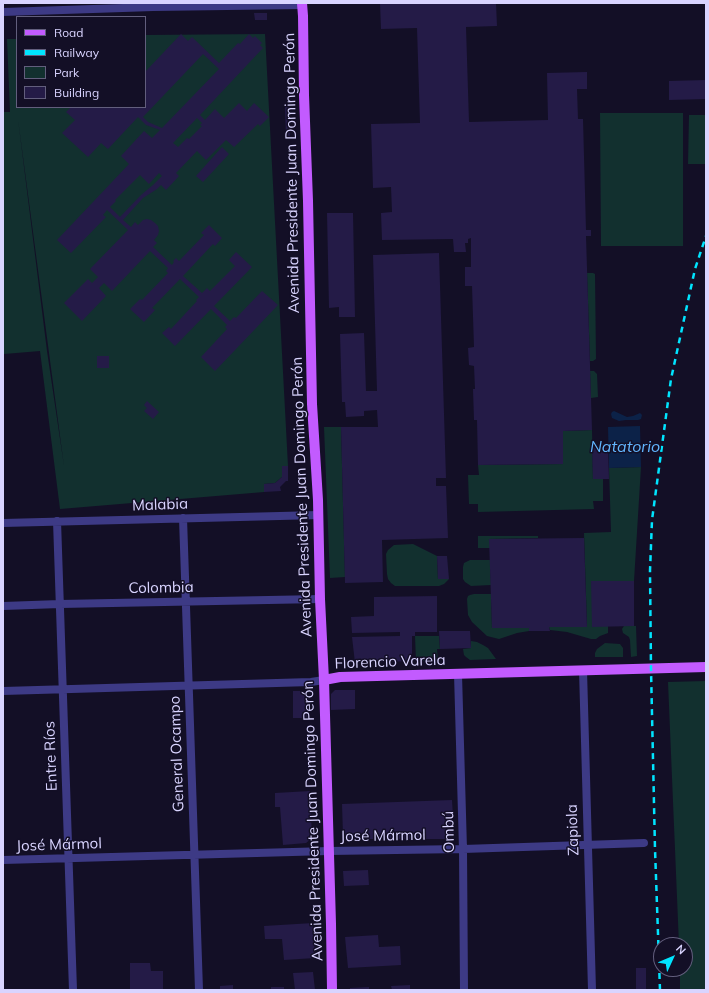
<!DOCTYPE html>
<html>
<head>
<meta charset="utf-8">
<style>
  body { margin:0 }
  #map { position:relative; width:709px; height:993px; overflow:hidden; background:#130f26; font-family:Mulish,sans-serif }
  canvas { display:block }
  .frame { position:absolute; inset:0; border:4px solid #d9d4ff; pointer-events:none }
  .legend { position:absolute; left:16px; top:16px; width:130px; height:92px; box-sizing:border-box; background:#130f26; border:1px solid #625e7d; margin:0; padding:5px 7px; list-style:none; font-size:12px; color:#d9d4ff }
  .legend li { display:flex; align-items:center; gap:8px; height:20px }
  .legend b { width:20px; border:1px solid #625e7d }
  .north { position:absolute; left:653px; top:937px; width:40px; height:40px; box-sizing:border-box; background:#130f26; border:1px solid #625e7d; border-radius:50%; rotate:46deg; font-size:11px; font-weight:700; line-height:16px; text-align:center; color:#d9d4ff }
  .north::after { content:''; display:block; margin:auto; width:14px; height:18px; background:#00e5ff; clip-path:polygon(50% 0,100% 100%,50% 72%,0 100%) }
</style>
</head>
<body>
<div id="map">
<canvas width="709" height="993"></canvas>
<div class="frame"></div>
<ul class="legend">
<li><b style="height:5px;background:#c25bff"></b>Road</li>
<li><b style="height:5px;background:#00e5ff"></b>Railway</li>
<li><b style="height:11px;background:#12302f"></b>Park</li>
<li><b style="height:11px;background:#241b47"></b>Building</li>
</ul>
<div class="north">N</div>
</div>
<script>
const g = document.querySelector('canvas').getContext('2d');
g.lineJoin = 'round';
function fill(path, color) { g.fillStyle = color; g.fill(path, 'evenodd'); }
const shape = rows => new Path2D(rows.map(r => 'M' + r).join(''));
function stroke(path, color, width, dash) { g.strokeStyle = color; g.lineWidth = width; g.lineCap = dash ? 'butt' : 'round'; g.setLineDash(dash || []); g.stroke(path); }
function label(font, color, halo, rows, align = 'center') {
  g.font = font + ' Mulish,sans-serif'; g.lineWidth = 3; g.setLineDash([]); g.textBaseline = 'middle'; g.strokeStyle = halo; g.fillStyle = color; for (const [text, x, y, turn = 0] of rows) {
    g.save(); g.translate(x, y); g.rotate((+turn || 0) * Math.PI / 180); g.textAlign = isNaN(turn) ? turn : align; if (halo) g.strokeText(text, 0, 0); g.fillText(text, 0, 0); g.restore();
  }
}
const green = shape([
  [265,34,288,466,282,467,282,477,275,483,264,484,264,492,60,509,40,351,4,354,3,373,3,112,10,112,7,39,17,39,17,107,145,107,145,35],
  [18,119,64,466,47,351],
  [600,113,683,113,683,246,601,246],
  [689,115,706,115,706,164,688,164],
  [587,273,593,273,595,274,596,359,593,361,590,361],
  [590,371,594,371,597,374,598,397,591,398],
  [324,427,341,427,345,577,330,578],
  [592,430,593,479,603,479,603,501,593,501,594,509,478,512,478,504,469,504,468,475,479,475,478,465,563,464,563,431],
  [641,467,634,581,591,581,608,626,608,633,600,636,596,639,591,639,567,632,550,630,549,627,587,626,584,533,611,532,609,468],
  [478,536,538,536,538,538,490,539,490,548,478,548],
  [413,544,437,556,438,579,449,579,444,584,439,586,395,586,391,583,388,579,387,574,386,554,388,550,394,545],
  [470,560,490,560,491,585,471,586,465,582,463,579,463,567,464,563],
  [474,594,491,594,492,628,529,628,529,631,517,633,499,639,487,636,472,622,468,615,467,599,468,596,470,595],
  [624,626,636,626,637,656,631,657,630,640,629,637,623,633,622,629],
  [415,636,439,636,440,649,437,649,438,661,416,661],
  [471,641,477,642,483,645,488,648,496,659,470,660,466,657,464,655,463,649,471,648],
  [605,643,620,644,623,648,623,657,595,657,595,653,597,649],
  [706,681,706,990,680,990,680,969,685,969,685,945,679,945,668,682]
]);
const water = shape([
  [614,411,627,417,633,416,640,413,642,415,641,419,638,420,626,420,619,421,612,418,611,414,612,412],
  [640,426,641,467,609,468,608,427]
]);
const building = shape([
  [380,3,496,3,497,26,466,27,469,122,548,120,547,73,587,72,587,89,577,89,578,119,583,119,586,230,591,230,591,236,586,236,592,430,563,431,563,464,478,465,477,420,474,420,473,389,475,389,474,366,469,365,468,348,474,347,472,286,465,286,465,267,471,267,471,238,468,239,468,243,465,243,466,252,454,252,453,239,382,240,381,213,392,212,391,187,373,188,371,124,420,123,417,28,381,29],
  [254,13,267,13,267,20,255,20],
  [181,34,188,41,192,37,219,63,238,43,240,44,249,34,253,38,255,36,262,43,260,45,263,48,200,115,205,120,215,109,224,118,239,103,247,111,254,103,269,117,260,126,258,124,234,147,226,140,206,160,197,151,176,173,179,176,166,190,161,185,157,189,143,198,123,220,131,227,135,222,138,225,143,220,147,219,151,220,155,223,158,226,159,231,158,235,154,240,157,243,153,247,172,265,174,262,173,261,176,258,179,261,204,235,201,233,209,225,222,238,215,246,213,244,183,276,202,293,207,288,210,291,235,266,229,260,236,252,252,267,214,306,230,321,234,317,236,318,262,291,278,305,215,371,201,357,227,329,225,327,227,325,211,309,175,346,162,333,169,327,171,329,197,301,196,300,199,297,180,279,152,308,155,310,144,322,130,309,140,299,142,300,168,273,166,271,168,268,150,251,112,291,104,283,99,288,106,296,82,321,64,303,88,279,92,283,98,277,90,269,128,230,107,210,103,215,106,217,71,253,57,240,129,164,121,156,144,131,152,138,160,130,146,125,138,117,108,149,101,143,88,157,62,133,75,120,66,112,71,107,109,107,110,108,111,107,145,107,145,72],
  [203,54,219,69,162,128,148,122,143,117],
  [197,118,202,123,200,125,202,126,189,139,187,138,178,147,173,143],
  [159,173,162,176,153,185,141,195,120,217,110,207,116,201,115,200,140,175,149,184],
  [706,80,706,99,669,100,669,81],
  [285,107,288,107,290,136,286,136],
  [222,147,229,154,203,182,196,176],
  [327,213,353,213,355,317,339,317,339,307,329,308],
  [439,253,446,478,436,478,436,486,446,486,448,538,382,540,383,582,345,583,341,427,378,427,377,410,364,411,364,416,346,417,345,402,342,402,340,334,364,333,366,391,377,391,373,255],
  [97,356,109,356,109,368,97,368],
  [147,401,159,412,153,419,144,411,147,408,144,405],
  [592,448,608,448,609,479,593,479],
  [282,466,288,466,288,481,286,481,280,487,281,491,264,492,264,484,275,483,282,477],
  [584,538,587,627,549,627,550,631,529,631,529,628,492,628,489,539],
  [437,556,447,556,449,579,438,579],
  [591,581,634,581,634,626,592,627],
  [437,596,437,632,415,632,415,636,412,636,412,661,355,663,352,637,400,636,400,632,352,633,351,617,374,616,374,597],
  [439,631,470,631,471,648,440,649],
  [335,690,355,690,355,709,331,710,331,694],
  [293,691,302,691,307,697,307,718,293,718],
  [310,791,312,838,306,843,283,845,280,807,275,807,275,793],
  [452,800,454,833,448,839,346,839,343,835,342,804],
  [368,870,369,885,344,886,343,871],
  [313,923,315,958,284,960,282,939,265,939,264,926],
  [378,935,379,947,400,946,401,965,348,968,345,937],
  [130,963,150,963,151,971,163,971,163,990,130,990],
  [636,968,646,968,646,990,636,990],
  [313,972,315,990,295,990,293,973],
  [233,985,233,990,220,990,220,986],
  [410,985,410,990,392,990,391,986],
  [271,987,284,987,284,990,271,990],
  [369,987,369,990,350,990,350,988]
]);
const minor = shape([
  [3,12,153,7,302,5],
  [183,518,199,990],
  [57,521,73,990],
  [3,523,319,515],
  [3,606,60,604,320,599],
  [583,670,592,990],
  [458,674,463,849,464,990],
  [3,691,311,682,324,680],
  [3,860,329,851,463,849,644,843]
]);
const major = shape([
  [302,3,303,16,304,95,308,201,312,404,318,500,320,599,324,680,331,924,332,990],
  [324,680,340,677,706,667]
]);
const rail = shape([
  [660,990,655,849,651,669,650,571,652,520,671,379,695,269,706,236]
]);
const streetNames = [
  ["Avenida Presidente Juan Domingo Perón",292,173,-91],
  ["Avenida Presidente Juan Domingo Perón",302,497,-92],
  ["Malabia",160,505,-2],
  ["Colombia",161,588,-1],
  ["Florencio Varela",390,662,-2],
  ["General Ocampo",177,754,-92],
  ["Entre Ríos",51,756,-92],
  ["Avenida Presidente Juan Domingo Perón",313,821,-92],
  ["Zapiola",573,830,-92],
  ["Ombú",449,832,-91],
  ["José Mármol",383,836,-1],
  ["José Mármol",59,845,-2]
];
const waterNames = [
  ["Natatorio",625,447]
];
fill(green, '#12302f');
fill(water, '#0c2248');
fill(building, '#241b47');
stroke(minor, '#3d3a85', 8);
stroke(major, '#c25bff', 10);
stroke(rail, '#00e5ff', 2.5, [6, 5]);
label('15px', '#d9d4ff', '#130f26', streetNames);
label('italic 16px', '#62b6ff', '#130f26', waterNames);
</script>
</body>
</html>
